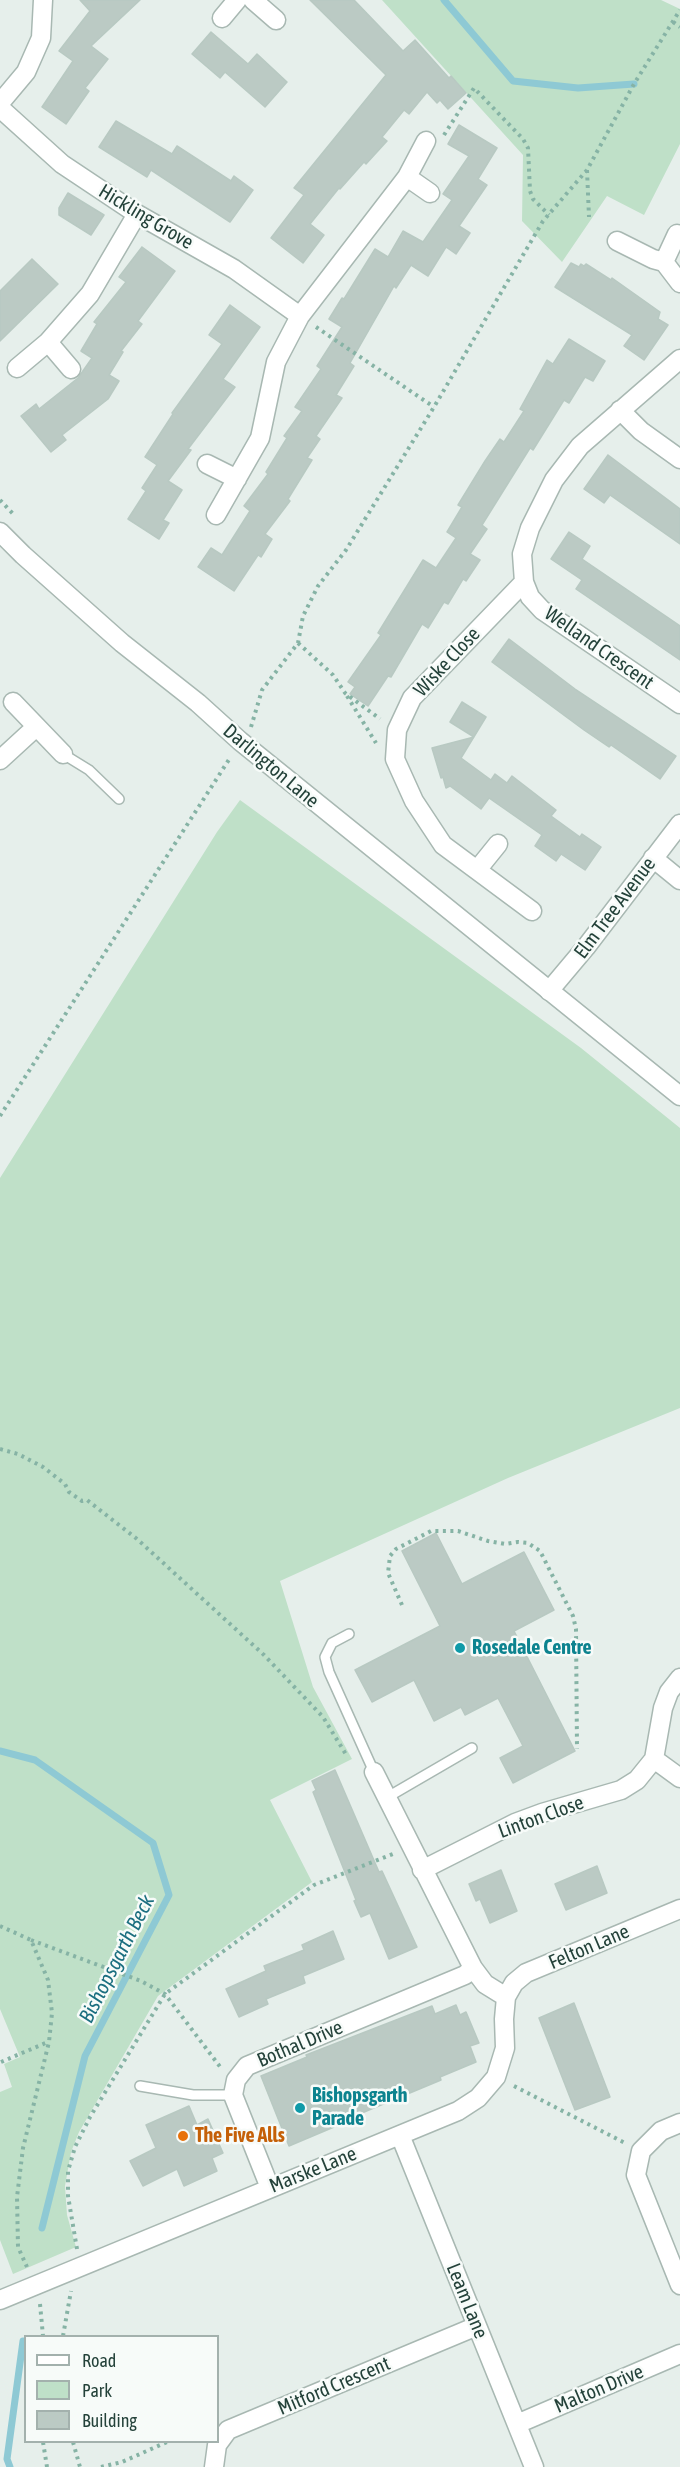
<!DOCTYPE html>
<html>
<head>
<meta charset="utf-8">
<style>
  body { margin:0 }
  #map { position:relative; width:680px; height:2467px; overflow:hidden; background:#e6efeb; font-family:"Asap Condensed",sans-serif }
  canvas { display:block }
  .legend { position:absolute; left:24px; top:2335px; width:195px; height:108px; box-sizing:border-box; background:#f7fbf9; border:2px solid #a3b1ad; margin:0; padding:8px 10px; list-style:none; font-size:18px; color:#24423a }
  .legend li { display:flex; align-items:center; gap:12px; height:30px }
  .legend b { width:30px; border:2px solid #a3b1ad }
</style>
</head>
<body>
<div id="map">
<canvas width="680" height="2467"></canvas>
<ul class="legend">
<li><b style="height:8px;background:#fff"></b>Road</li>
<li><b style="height:16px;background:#bfe0c8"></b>Park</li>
<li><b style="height:16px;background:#bbcac4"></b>Building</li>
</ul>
</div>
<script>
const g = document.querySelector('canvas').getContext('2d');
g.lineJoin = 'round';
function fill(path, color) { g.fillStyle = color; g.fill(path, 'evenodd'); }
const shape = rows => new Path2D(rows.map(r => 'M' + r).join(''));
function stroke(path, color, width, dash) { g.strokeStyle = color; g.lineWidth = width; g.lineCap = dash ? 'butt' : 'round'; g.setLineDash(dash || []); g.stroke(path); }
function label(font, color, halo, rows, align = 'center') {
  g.font = font + ' "Asap Condensed",sans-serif'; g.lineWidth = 5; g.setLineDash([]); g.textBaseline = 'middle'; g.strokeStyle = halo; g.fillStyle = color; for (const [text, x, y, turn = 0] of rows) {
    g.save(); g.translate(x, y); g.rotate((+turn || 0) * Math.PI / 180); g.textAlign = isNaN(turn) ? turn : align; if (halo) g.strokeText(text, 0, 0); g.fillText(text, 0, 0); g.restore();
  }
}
const green = shape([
  [382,0,661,0,680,9,680,144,644,215,607,196,562,262,522,221,523,155],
  [240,800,581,1048,680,1128,680,1408,508,1478,280,1581,313,1687,352,1759,270,1800,312,1882,158,1996,79,2132,71,2152,65,2186,67,2215,76,2247,13,2274,0,2240,0,2092,12,2087,4,2064,20,2057,0,2009,0,1178,217,832]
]);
const stream = shape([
  [444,0,513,81,578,88,634,84],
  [0,1751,35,1760,153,1843,169,1895,85,2056,42,2228],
  [10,2467,7,2459,23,2341]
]);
const building = shape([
  [80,0,140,0,91,46,108,59,85,88,89,91,66,124,42,107,73,61,59,51,90,11,80,0],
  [310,0,354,0,403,51,415,40,449,78,451,76,466,93,448,109,440,100,437,103,427,92,409,114,404,110,382,137,387,141,366,164,364,162,340,189,339,188,310,224,324,235,303,263,271,238,304,195,294,188,386,75,310,0],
  [211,32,248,64,257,54,287,82,265,107,225,72,220,78,192,54,211,32],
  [116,121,172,154,177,146,231,181,234,176,253,190,230,222,151,170,147,177,99,147,116,121],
  [459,125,497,148,478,179,487,185,459,226,470,233,456,254,446,247,428,276,411,265,396,288,394,286,350,363,354,366,336,395,342,398,316,436,320,439,307,458,312,460,288,499,290,501,265,534,272,539,261,557,258,555,234,591,198,567,211,548,222,555,250,511,244,506,268,474,266,472,287,438,284,436,302,411,295,407,321,369,317,366,342,327,329,319,342,298,344,299,375,249,388,257,403,231,423,242,452,200,443,194,469,156,448,144,459,125],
  [68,193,104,215,91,235,59,215,59,208,68,193],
  [142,247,175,271,138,321,142,324,121,351,123,352,109,375,119,381,108,399,62,435,66,440,51,452,21,416,36,404,39,409,78,378,92,358,81,351,97,324,94,322,126,282,119,277,142,247],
  [32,259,58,284,0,341,0,291,32,259],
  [571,263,579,267,581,264,584,266,586,264,611,280,612,278,660,312,658,319,668,325,644,360,624,346,632,335,555,287,571,263],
  [230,305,260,327,223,379,235,387,188,449,191,450,168,481,182,490,163,520,169,523,159,539,128,519,146,491,142,488,157,465,145,457,173,414,172,413,222,344,209,335,230,305],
  [569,339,605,361,593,381,585,377,569,403,564,400,533,450,530,448,482,525,487,529,470,554,480,560,466,581,463,579,448,604,444,602,428,628,422,624,391,677,388,676,368,706,350,694,355,687,348,682,381,635,378,633,423,560,436,568,456,538,447,532,462,507,458,505,485,461,500,439,504,442,524,411,520,409,547,360,553,364,569,339],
  [608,455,680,509,680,544,610,495,604,503,584,489,608,455],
  [569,532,590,546,582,559,680,626,680,660,576,589,582,580,551,559,569,532],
  [509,639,575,689,676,756,660,779,611,745,609,747,584,730,492,662,509,639],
  [462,702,486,717,461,758,491,780,495,774,507,783,512,776,556,810,551,816,580,837,582,834,601,847,585,870,561,854,556,861,535,846,542,835,489,798,481,809,450,786,446,788,443,777,441,778,432,748,474,737,450,722,462,702],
  [436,1533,462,1584,524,1552,554,1610,514,1631,575,1751,513,1783,500,1758,523,1746,498,1698,465,1715,461,1707,434,1721,414,1680,372,1702,355,1670,440,1626,402,1551,436,1533],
  [335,1770,379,1872,382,1871,417,1947,389,1959,370,1913,361,1917,354,1901,356,1900,313,1792,316,1790,312,1781,335,1770],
  [597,1866,607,1893,566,1910,555,1884,597,1866],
  [501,1870,517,1911,490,1923,480,1899,476,1901,469,1884,501,1870],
  [333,1931,344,1959,303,1976,305,1983,266,1999,268,2004,239,2017,226,1989,266,1971,264,1966,304,1950,302,1945,333,1931],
  [574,2003,610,2097,575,2110,539,2018,574,2003],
  [456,2005,460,2015,466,2012,479,2043,470,2046,476,2062,440,2077,441,2080,333,2125,334,2127,289,2146,261,2076,307,2057,306,2055,432,2006,435,2014,456,2005],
  [189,2106,197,2125,208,2119,223,2153,212,2158,217,2171,184,2186,177,2169,143,2186,130,2161,156,2148,146,2125,189,2106]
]);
const path = shape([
  [673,22,680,27],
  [444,135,474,88,523,139,528,148,530,191,533,199,549,215],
  [587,170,589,217],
  [316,327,434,407],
  [0,500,15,516],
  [298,643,333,675,345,693,380,719],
  [347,696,376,743],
  [251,727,262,690,298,643,303,616,318,586,346,550,434,407,543,221,587,170,634,84,680,10],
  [0,1116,230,758],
  [0,1449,18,1454,43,1467,65,1484,69,1492,82,1501,87,1500,137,1539,264,1655,323,1717,347,1756],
  [402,1605,388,1573,390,1556,396,1549,431,1531,458,1531,488,1541,505,1544,518,1542,528,1543,540,1551,573,1616,576,1629,577,1749],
  [0,1926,31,1940,48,1980,52,2013,49,2042,23,2148,17,2197,18,2247,27,2267],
  [31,1940,141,1981,165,1994,221,2068],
  [1,2062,48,2042],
  [514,2086,625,2143],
  [77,2249,68,2196,68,2171,75,2147,90,2117,165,1994,314,1885,393,1854],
  [40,2304,43,2336],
  [63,2336,71,2291],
  [43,2442,47,2467],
  [73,2442,80,2467],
  [101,2467,122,2462,167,2442]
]);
const service = shape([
  [63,754,89,770,119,799],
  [349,1634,332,1643,325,1657,329,1672,374,1772],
  [386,1798,472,1748],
  [140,2086,193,2095,233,2095]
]);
const minor = shape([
  [253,0,276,20],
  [222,18,237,0],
  [0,103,26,72,41,38,43,0],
  [0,108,62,164,137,214,234,269,300,316,407,177,426,141],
  [407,177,430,193],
  [617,241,653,259,664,262,680,283],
  [664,262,677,234],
  [48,342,71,369],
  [680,359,580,446,554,480,530,528,522,554,524,582,530,597,542,610,680,704],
  [17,368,48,342,90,294,137,214],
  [620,410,641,431,680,459],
  [207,464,237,479],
  [216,515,260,438,276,362,300,316],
  [524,582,412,698,397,730,395,759,414,801,443,845,532,911],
  [13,702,63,754],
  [0,760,36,727],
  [653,858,680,880],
  [477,870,498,844],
  [549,991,586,947,680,824],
  [654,1759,680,1778],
  [422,1870,515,1823,542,1813,621,1790,637,1780,654,1759,663,1708,669,1692,680,1678],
  [506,1997,514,1983,526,1973,680,1909],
  [680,2123,661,2131,641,2151,636,2175,680,2285],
  [400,2135,534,2467],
  [270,2188,233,2095,236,2080,247,2066,465,1975,473,1968],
  [0,2300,458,2111,478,2098,496,2077,505,2048,504,2019,506,1997,485,1984,473,1968,374,1772],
  [517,2424,680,2354],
  [214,2467,217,2445,228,2430,477,2326]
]);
const tertiary = shape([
  [0,532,23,555,122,643,198,703,240,741,680,1096]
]);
const markers = [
  [460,1648,6,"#0f9aa8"],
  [300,2108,6,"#0f9aa8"],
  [183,2136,6,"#e8710a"]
];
const streetNames = [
  ["Hickling Grove",146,217,31],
  ["Welland Crescent",599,648,35],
  ["Wiske Close",447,662,-47],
  ["Darlington Lane",271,766,40],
  ["Elm Tree Avenue",615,908,-53],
  ["Linton Close",541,1817,-20],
  ["Felton Lane",589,1947,-23],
  ["Bothal Drive",300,2044,-23],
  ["Marske Lane",313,2170,-22],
  ["Leam Lane",467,2301,68],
  ["Mitford Crescent",334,2386,-23],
  ["Malton Drive",599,2389,-23]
];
const cultureNames = [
  ["Rosedale Centre",472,1648],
  ["Bishopsgarth",312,2096],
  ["Parade",312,2119]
];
const foodNames = [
  ["The Five Alls",195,2136]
];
const waterNames = [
  ["Bishopsgarth Beck",117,1959,-63]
];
fill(green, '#bfe0c8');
stroke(stream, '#8ec9d4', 7);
fill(building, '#bbcac4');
stroke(building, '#b8c9c2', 1.5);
stroke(service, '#a8b8b2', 12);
stroke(minor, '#a8b8b2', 21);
stroke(tertiary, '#a8b8b2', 21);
stroke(path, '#86b3a5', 4, [3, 4.5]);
stroke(service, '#fff', 9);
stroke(minor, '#fff', 18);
stroke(tertiary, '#fff', 18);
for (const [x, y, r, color] of markers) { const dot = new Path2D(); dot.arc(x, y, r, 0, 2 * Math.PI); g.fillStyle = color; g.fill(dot); stroke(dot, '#f7fbf9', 2); }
label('20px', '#24423a', '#f7fbf9', streetNames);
label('bold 20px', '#0d838f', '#f7fbf9', cultureNames, 'left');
label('bold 20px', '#c56008', '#f7fbf9', foodNames, 'left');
label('italic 21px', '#1c6f80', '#f7fbf9', waterNames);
</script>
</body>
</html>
